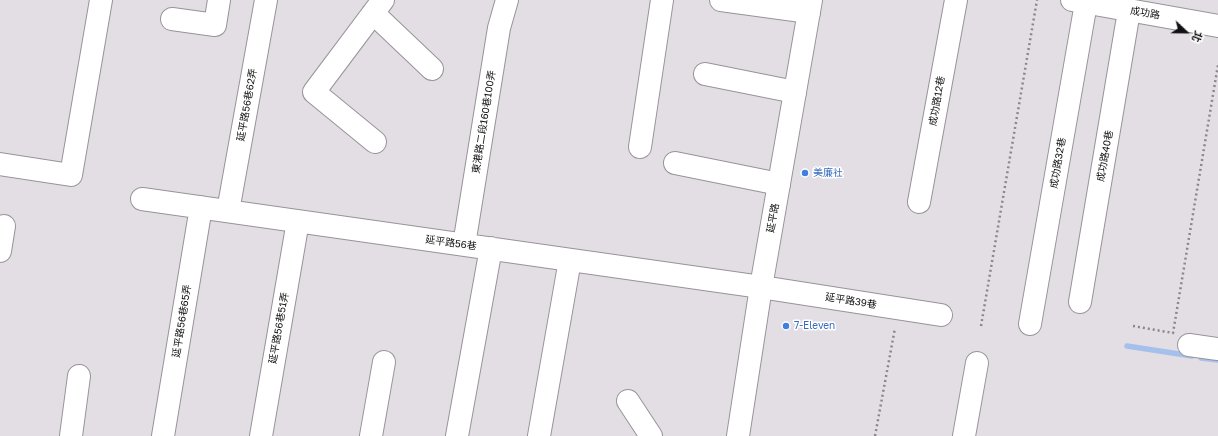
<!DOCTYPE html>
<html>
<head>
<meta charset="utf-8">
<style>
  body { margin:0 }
  #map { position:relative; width:1218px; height:436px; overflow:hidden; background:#e3dee4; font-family:"Golos Text","Noto Sans TC",sans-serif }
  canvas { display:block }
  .north { position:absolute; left:1166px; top:12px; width:40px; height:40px; -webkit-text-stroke:3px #fff; paint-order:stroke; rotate:112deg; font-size:11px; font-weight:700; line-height:16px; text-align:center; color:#111012 }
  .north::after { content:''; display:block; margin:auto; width:14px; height:18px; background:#111012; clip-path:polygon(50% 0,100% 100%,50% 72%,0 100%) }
</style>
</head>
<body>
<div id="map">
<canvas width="1218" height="436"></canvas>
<div class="north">北</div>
</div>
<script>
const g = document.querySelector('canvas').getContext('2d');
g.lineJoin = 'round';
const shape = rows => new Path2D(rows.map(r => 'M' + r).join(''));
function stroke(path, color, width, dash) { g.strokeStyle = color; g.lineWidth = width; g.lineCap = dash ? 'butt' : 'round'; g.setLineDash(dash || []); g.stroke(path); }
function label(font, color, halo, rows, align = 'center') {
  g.font = font + ' "Golos Text","Noto Sans TC",sans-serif'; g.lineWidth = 3; g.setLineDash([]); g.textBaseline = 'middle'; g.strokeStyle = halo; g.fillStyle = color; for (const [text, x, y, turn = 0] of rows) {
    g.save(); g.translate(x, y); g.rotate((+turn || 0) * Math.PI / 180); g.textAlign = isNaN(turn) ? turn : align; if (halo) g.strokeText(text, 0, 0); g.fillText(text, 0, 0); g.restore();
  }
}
const stream = shape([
  [1127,346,1192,356],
  [1201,358,1218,360]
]);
const path = shape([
  [981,326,1037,0],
  [1133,326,1173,333,1218,65],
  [875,436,895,328]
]);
const minor = shape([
  [721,0,809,12],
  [1072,0,1218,26],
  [373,13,432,69],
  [172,19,215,25,219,0],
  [705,74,795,92],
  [375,142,314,92,383,0],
  [640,147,662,0],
  [675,163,779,184],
  [0,164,71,175,101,0],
  [142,199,761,287,941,315],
  [919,202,956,0],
  [228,211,266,0],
  [464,245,499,28,507,0],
  [0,251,4,226],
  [1080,302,1129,11],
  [1030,324,1086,3],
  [1189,345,1218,349],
  [628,401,651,436],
  [71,436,79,376],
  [163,436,201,207],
  [261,436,298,221],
  [371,436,384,362],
  [457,436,491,248],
  [539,436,570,260],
  [964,436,977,363]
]);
const major = shape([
  [738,436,761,287,811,0]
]);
const markers = [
  [805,173,4,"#3f7fe0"],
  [786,326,4,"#3f7fe0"]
];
const streetNames = [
  ["成功路",1145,13,9],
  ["成功路12巷",937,101,-80],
  ["延平路56巷62弄",247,105,-80],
  ["東港路二段160巷100弄",484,122,-81],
  ["成功路40巷",1105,156,-80],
  ["成功路32巷",1058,163,-80],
  ["延平路",773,218,-80],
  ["延平路56巷",451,243,8],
  ["延平路39巷",851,301,9],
  ["延平路56巷65弄",182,321,-81],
  ["延平路56巷51弄",279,328,-80]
];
const shopNames = [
  ["美廉社",813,173],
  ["7-Eleven",794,326]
];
stroke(stream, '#a5c1eb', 5.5);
stroke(minor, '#989399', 24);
stroke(major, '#989399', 24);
stroke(path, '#8a878b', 2.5, [2, 3]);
stroke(minor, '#fff', 22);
stroke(major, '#fff', 22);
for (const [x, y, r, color] of markers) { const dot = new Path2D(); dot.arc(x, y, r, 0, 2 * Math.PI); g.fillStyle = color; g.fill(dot); stroke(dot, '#fff', 1.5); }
label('10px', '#111012', '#fff', streetNames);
label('10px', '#366cbe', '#fff', shopNames, 'left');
</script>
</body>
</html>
